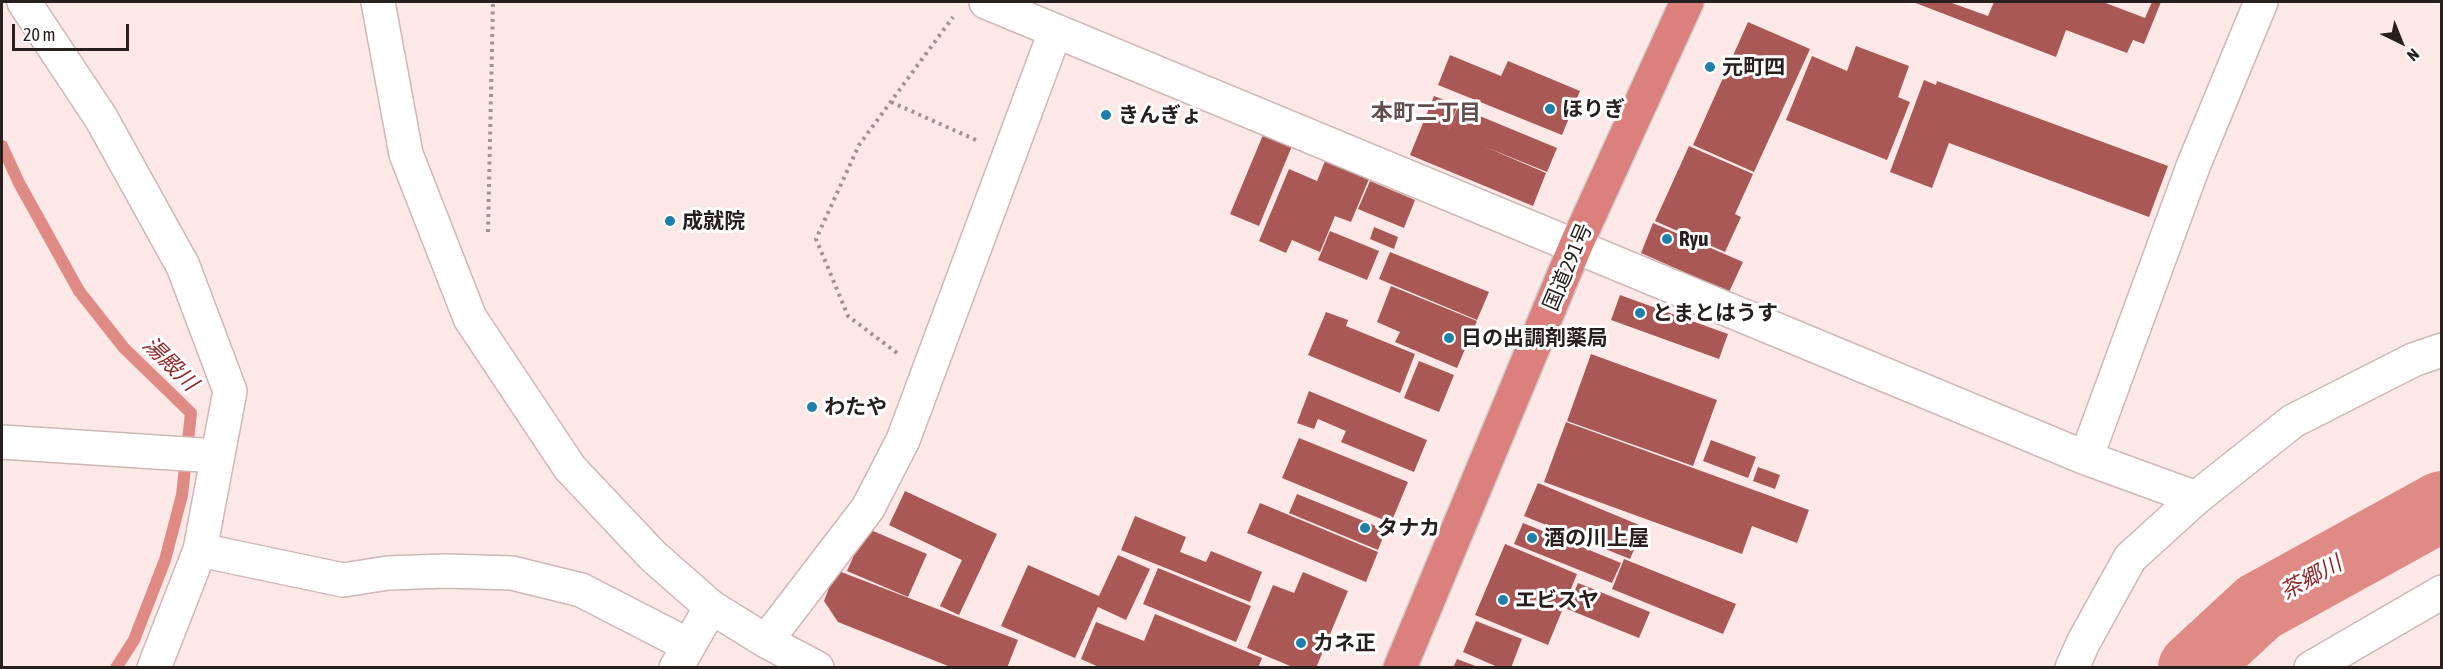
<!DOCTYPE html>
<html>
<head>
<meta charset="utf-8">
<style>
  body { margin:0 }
  #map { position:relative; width:2443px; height:669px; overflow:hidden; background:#fce9e7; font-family:"Asap Condensed",sans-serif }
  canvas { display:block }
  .frame { position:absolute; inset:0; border:3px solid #28201f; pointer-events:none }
  .north { position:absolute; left:2371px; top:12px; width:60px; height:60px; -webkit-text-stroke:4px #fff; paint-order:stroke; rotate:137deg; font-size:16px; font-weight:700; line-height:24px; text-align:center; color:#28201f }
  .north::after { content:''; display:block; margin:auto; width:21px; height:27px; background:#28201f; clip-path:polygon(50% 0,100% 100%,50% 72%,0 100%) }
  .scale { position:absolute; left:12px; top:24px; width:117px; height:27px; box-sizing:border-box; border:3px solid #28201f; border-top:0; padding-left:8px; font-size:18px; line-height:21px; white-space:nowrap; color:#28201f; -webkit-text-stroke:4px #fff; paint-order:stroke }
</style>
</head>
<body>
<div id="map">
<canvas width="2443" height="669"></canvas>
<div class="frame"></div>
<div class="north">N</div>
<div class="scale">20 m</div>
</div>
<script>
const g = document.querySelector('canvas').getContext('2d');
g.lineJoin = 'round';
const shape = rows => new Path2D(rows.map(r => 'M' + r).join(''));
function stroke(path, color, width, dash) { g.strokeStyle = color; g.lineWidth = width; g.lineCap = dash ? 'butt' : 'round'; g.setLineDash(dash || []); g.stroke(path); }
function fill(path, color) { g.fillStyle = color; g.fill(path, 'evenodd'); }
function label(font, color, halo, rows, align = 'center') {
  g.font = font + ' "Asap Condensed","Noto Sans JP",sans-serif'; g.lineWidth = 6; g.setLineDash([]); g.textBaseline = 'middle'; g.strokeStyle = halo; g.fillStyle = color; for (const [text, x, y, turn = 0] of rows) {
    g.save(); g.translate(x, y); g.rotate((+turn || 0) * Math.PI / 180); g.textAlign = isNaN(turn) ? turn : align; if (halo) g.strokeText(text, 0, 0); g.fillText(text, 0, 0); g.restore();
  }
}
const stream = shape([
  [2,146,19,183,79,291,124,348,191,413,182,495,165,560,134,640,116,668]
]);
const river = shape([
  [2193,668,2259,607,2442,506]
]);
const building = shape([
  [1913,2,1949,2,1988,16,1994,2,2103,2,2145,18,2152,2,2161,2,2144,44,2133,40,2127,53,2066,30,2056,57],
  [1748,22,1810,49,1754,172,1693,145],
  [1856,46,1909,66,1898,97,1910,102,1887,160,1786,120,1812,56,1847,71],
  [1450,55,1501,76,1508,61,1580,91,1562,135,1438,85],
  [1924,80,1936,85,1937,81,2168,166,2149,217,1949,143,1932,188,1890,172],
  [1434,96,1458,105,1447,132,1458,107,1557,148,1547,172,1483,146,1546,173,1533,206,1410,155],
  [1263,135,1292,146,1259,226,1230,214],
  [1689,146,1753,174,1735,214,1741,217,1725,252,1655,221],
  [1325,161,1369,179,1351,222,1335,216,1320,252,1292,240,1286,253,1259,241,1289,169,1317,181],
  [1370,181,1415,200,1404,228,1358,209],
  [1653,223,1743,262,1729,292,1641,253],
  [1374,227,1398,237,1394,249,1370,239],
  [1330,231,1379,251,1367,280,1318,260],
  [1390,252,1489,292,1477,320,1379,279],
  [1391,286,1477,321,1457,368,1395,342,1400,332,1377,322],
  [1620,295,1728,334,1719,359,1611,320],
  [1326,312,1348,320,1346,326,1415,354,1400,393,1308,355],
  [1591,354,1717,400,1693,466,1567,421],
  [1419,361,1454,375,1439,412,1404,398],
  [1309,391,1427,440,1414,472,1341,442,1346,431,1318,419,1314,429,1297,423],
  [1566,422,1809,510,1797,543,1752,526,1742,554,1544,482],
  [1299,438,1408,482,1391,523,1282,478],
  [1711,440,1756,457,1748,478,1703,461],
  [1758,467,1780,475,1775,489,1753,481],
  [1538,483,1644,527,1630,559,1524,516],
  [905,491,997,534,959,615,940,606,962,560,889,525],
  [1297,494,1386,530,1378,550,1289,513],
  [1260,503,1378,552,1366,582,1247,533],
  [1135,516,1186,537,1180,552,1206,562,1211,551,1262,572,1250,602,1121,550],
  [1523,523,1621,563,1612,583,1514,544],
  [866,528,927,554,908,597,847,571],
  [1505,544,1577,574,1548,645,1475,615],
  [1118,555,1150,569,1126,620,1098,607,1075,658,1001,626,1028,565,1099,596],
  [1624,559,1736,604,1723,634,1612,589],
  [1158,568,1251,606,1236,642,1143,604],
  [836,570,1018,640,1007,668,953,668,838,622,824,601],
  [1303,572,1348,591,1316,668,1295,668,1247,648,1273,585,1294,593],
  [1578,583,1650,612,1639,638,1567,609],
  [1155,614,1262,658,1258,668,1101,668,1081,659,1096,622,1144,641],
  [1476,621,1522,639,1511,668,1500,668,1463,652],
  [1457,659,1478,667,1478,668,1453,668]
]);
const path = shape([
  [891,102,976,140],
  [488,232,493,2],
  [897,353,848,316,816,239,859,145,953,17]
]);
const street = shape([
  [24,2,101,118,183,266,230,391,200,550,154,668],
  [986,2,2086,458,2196,498],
  [2,442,217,456],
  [2086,458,2194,164,2261,2],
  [200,550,343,580,388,573,446,571,512,573,581,590,688,645],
  [766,641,868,508,903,440,1055,32],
  [676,668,711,607],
  [2072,668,2083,643,2130,558,2196,498,2293,421,2413,360,2442,350],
  [2311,668,2442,592]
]);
const secondary = shape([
  [378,2,406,154,470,318,570,468,653,556,711,607,766,641,817,668]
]);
const highway = shape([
  [1400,668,1576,245,1687,2]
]);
const markers = [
  [1710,67,6,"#1d80ab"],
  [1550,109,6,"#1d80ab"],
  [1106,115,6,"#1d80ab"],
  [670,221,6,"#1d80ab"],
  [1667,239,6,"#1d80ab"],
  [1640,313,6,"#1d80ab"],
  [1449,338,6,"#1d80ab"],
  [812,407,6,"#1d80ab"],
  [1365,528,6,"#1d80ab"],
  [1532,538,6,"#1d80ab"],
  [1503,600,6,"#1d80ab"],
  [1301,643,6,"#1d80ab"]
];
const poiNames = [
  ["元町四",1722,67],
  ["ほりぎ",1562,109],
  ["きんぎょ",1118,115],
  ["成就院",682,221],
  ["Ryu",1679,239],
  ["とまとはうす",1652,313],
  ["日の出調剤薬局",1461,338],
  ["わたや",824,407],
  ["タナカ",1377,528],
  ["酒の川上屋",1544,538],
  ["エビスヤ",1515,600],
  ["カネ正",1313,643]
];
const streetNames = [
  ["国道291号",1568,267,-67]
];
const neighbourhoodNames = [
  ["本町二丁目",1426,113]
];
const waterNames = [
  ["湯殿川",170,364,44],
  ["茶郷川",2311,578,-29]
];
stroke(stream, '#e08a85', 12);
stroke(river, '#e08a85', 70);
fill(building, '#a95855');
stroke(street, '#ceb7b5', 36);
stroke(secondary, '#ceb7b5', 36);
stroke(highway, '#d0cece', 36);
stroke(path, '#a09290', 4, [3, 4.5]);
stroke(street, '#fff', 33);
stroke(secondary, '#fff', 33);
stroke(highway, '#db807c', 33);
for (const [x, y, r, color] of markers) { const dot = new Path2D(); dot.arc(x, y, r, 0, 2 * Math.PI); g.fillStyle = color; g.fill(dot); stroke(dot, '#fff', 2); }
label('bold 21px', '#28201f', '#fff', poiNames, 'left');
label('21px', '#28201f', '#fff', streetNames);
label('bold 22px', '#624f4d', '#fff', neighbourhoodNames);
label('italic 22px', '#8e292b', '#fff', waterNames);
</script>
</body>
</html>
